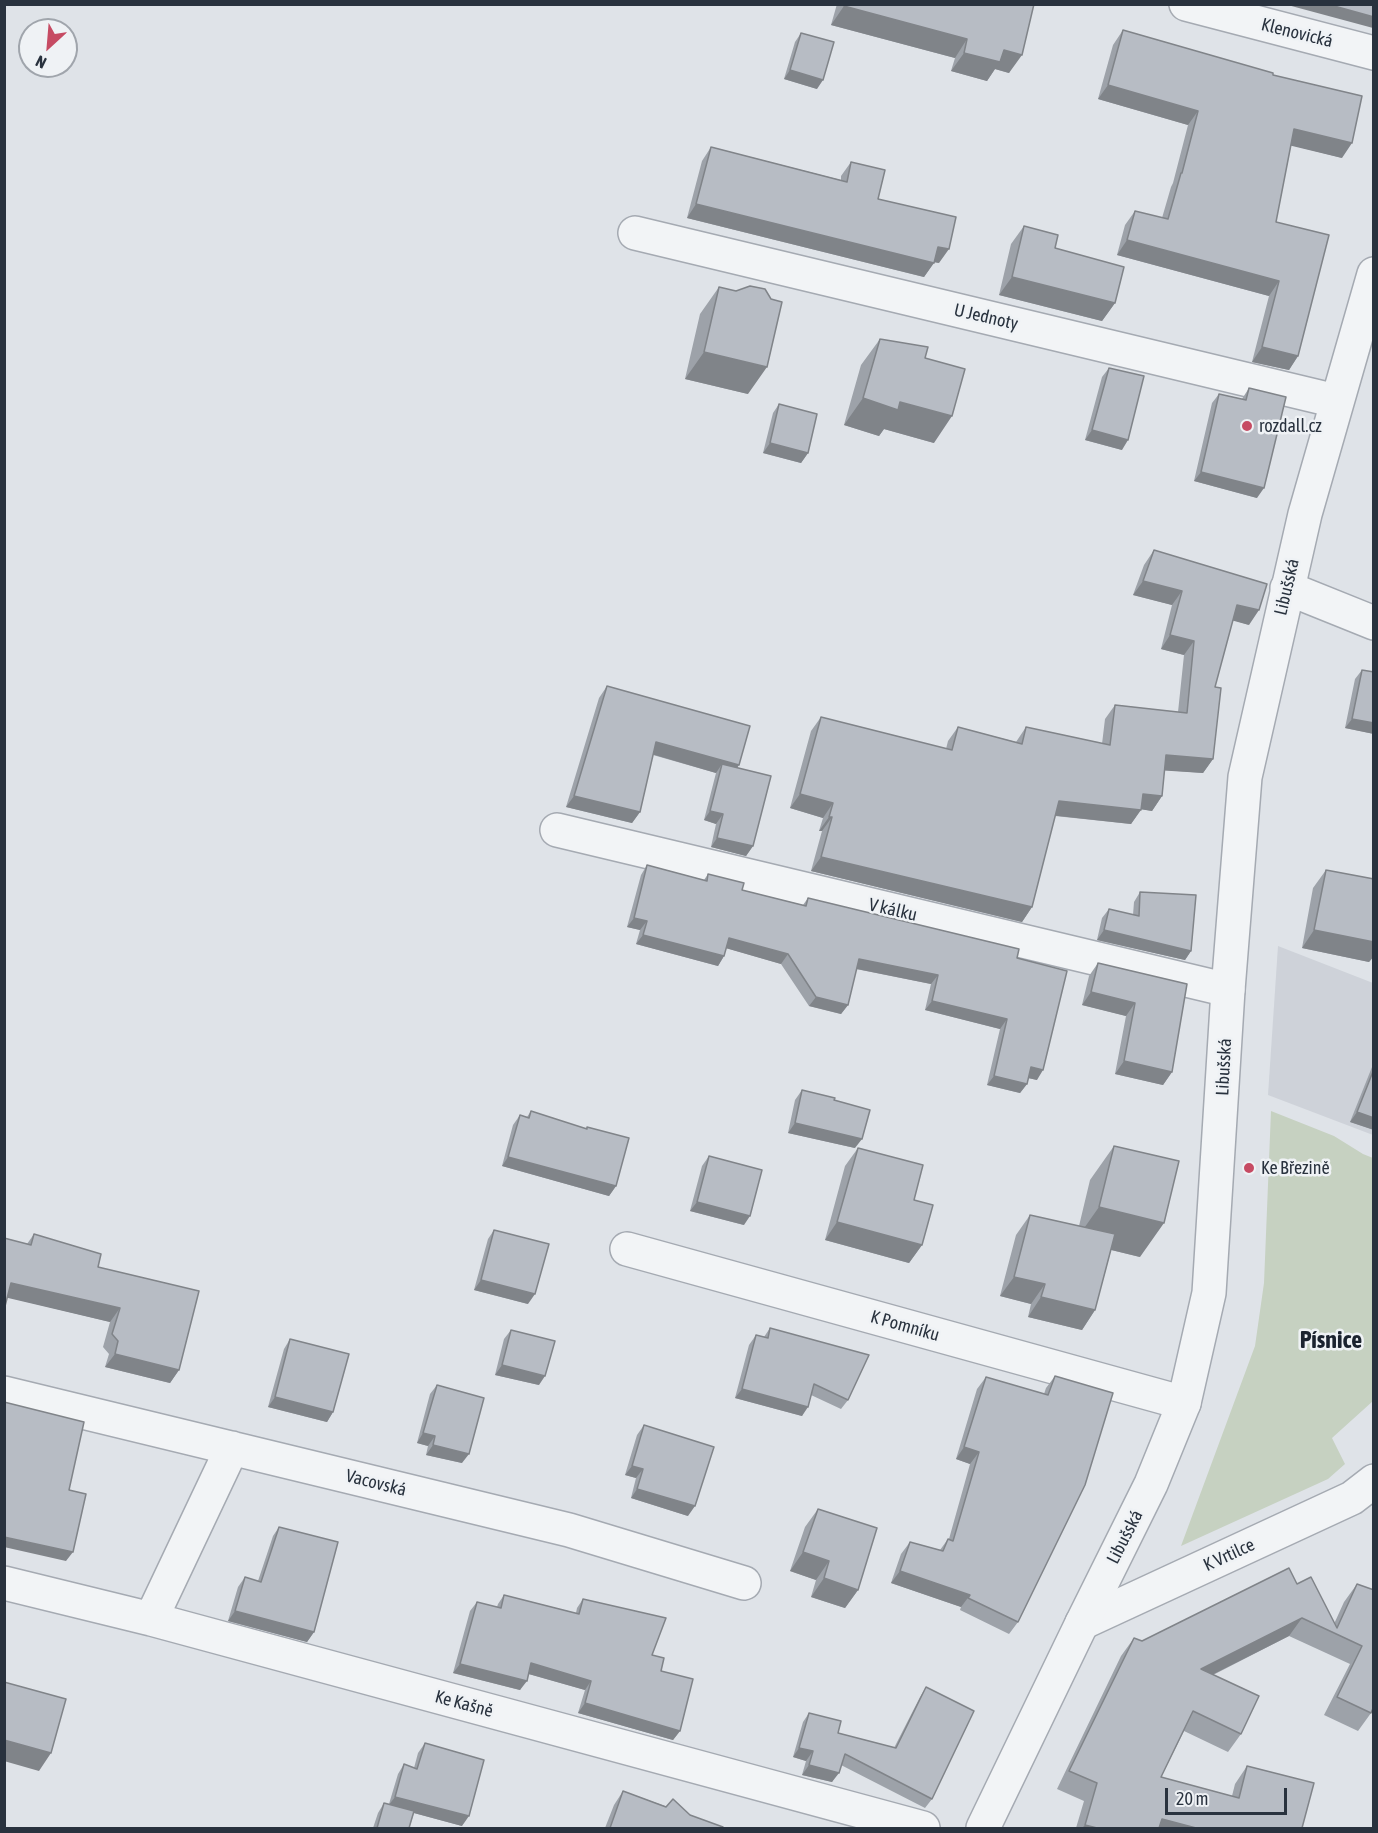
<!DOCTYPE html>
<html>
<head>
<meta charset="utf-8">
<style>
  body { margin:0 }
  #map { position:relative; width:1378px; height:1833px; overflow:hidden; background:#dfe3e8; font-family:"Asap Condensed",sans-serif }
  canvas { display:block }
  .frame { position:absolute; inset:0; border:6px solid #29323e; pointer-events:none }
  .north { position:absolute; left:18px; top:18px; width:60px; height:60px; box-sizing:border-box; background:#eff2f5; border:2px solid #a0a5ac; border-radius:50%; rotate:206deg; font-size:16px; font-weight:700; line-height:24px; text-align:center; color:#29323e }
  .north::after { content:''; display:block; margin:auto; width:21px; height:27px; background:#c64b63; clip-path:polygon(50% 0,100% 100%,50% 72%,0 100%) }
  .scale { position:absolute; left:1165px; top:1788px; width:122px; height:27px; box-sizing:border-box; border:3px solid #29323e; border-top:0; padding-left:8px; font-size:18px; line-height:21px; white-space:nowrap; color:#29323e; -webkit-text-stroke:4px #eff2f5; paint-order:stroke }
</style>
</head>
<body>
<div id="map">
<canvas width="1378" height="1833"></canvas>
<div class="frame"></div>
<div class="north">N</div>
<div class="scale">20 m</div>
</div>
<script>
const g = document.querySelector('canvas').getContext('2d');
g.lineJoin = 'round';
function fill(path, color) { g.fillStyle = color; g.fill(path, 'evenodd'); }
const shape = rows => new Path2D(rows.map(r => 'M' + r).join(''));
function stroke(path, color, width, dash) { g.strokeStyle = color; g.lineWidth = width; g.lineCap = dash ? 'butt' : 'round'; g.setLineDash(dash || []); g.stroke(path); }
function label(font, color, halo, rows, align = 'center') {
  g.font = font + ' "Asap Condensed",sans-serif'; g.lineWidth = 5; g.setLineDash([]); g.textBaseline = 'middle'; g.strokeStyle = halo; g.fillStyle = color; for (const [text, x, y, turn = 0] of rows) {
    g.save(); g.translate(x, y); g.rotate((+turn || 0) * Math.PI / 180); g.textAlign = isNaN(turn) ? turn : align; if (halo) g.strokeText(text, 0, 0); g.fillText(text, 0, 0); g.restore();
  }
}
const built = shape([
  [1278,946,1373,983,1373,1135,1268,1095]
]);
const green = shape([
  [1271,1111,1334,1136,1363,1154,1373,1158,1373,1401,1332,1438,1345,1464,1328,1479,1181,1546,1255,1346,1264,1283]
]);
const minor = shape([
  [1186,4,1374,53],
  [635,233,1336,401],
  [1287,588,1374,623],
  [557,830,1228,990],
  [627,1249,1184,1403],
  [4,1393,569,1530,744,1583],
  [4,1583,151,1619,923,1828],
  [151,1619,232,1448],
  [1082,1623,1352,1498,1374,1481]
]);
const tertiary = shape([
  [983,1828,1082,1623,1151,1484,1184,1403,1209,1293,1228,990,1245,777,1305,514,1374,274]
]);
const wall = shape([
  [837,4,1034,4,1009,73,995,69,987,81,951,71,955,58,831,25],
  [1123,30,1273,75,1342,158,1291,145,1276,222,1298,356,1289,370,1252,362,1269,296,1117,255,1125,225,1135,211,1162,218,1171,187,1173,183,1188,125,1098,99,1113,45],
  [801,33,817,89,784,79,795,42],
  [711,147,841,180,841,176,851,162,878,199,939,263,934,262,924,277,687,218,702,161],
  [1024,226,1055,248,1115,303,1102,321,999,295,1011,244],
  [719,287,748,394,685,379,700,314],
  [880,339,925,358,934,443,884,429,879,436,844,425,861,365],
  [1109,368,1122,450,1085,440,1102,377],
  [1249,388,1257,498,1194,481,1212,403,1219,394,1242,399],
  [779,404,808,453,801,463,763,453,773,413],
  [1154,550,1249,625,1233,620,1215,687,1213,759,1203,773,1164,770,1162,796,1152,811,1141,809,1131,824,1055,816,1032,907,1022,922,811,871,822,831,819,831,823,818,790,808,811,731,821,717,946,749,948,741,958,727,1016,742,1026,727,1102,744,1105,719,1115,705,1178,712,1184,655,1161,649,1172,605,1133,595,1144,565],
  [1362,670,1374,734,1345,728,1355,679],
  [607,686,738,768,753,846,746,856,711,847,716,824,704,820,716,773,653,755,640,812,632,823,566,807,599,698],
  [647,865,704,880,708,874,742,890,803,905,808,898,1017,958,1037,1080,1028,1078,1027,1084,1020,1093,987,1085,1000,1029,925,1010,931,984,856,969,848,1005,841,1014,809,1006,781,964,726,948,724,956,718,966,636,944,640,930,627,927,641,875],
  [1326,870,1374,879,1374,956,1369,962,1302,948,1313,888],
  [1140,892,1191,951,1185,960,1097,940,1102,918,1109,909,1133,915,1134,902],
  [1098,963,1187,984,1172,1072,1163,1085,1115,1074,1126,1016,1082,1005,1089,976],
  [1374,1062,1374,1130,1350,1122],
  [802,1090,834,1100,855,1148,788,1133,795,1100],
  [531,1111,586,1129,587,1127,616,1186,609,1196,502,1166,513,1125,520,1115,527,1117],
  [1114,1146,1140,1257,1111,1250,1095,1310,1082,1330,1028,1317,1031,1304,1000,1296,1016,1235,1030,1215,1079,1226,1090,1180],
  [858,1148,914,1200,922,1245,909,1263,825,1240,845,1166],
  [709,1156,744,1225,690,1211,702,1166],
  [494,1230,528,1304,474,1290,488,1239],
  [34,1234,98,1267,179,1370,170,1383,105,1367,109,1354,103,1347,110,1322,7,1297,4,1238,27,1244],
  [770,1328,848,1400,841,1409,811,1395,802,1416,735,1398,749,1345,756,1335,764,1337],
  [511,1330,539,1385,495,1375,504,1339],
  [290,1339,333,1412,327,1422,268,1407,284,1349],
  [1055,1376,1018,1622,1009,1634,960,1610,961,1607,891,1583,901,1554,910,1542,940,1550,948,1539,949,1539,970,1464,956,1459,977,1389,986,1377,1044,1394,1046,1388],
  [437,1385,462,1463,426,1455,428,1446,417,1443,430,1394],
  [644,1425,688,1516,631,1498,636,1478,625,1475,637,1435],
  [818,1509,858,1590,845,1608,811,1597,816,1580,790,1571,805,1527],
  [279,1527,314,1632,307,1642,228,1621,238,1587,245,1577,258,1581,273,1536],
  [1297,1584,1334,1624,1344,1602,1357,1584,1371,1713,1358,1731,1324,1715,1350,1664,1289,1636,1213,1675,1241,1734,1228,1752,1184,1731,1161,1777,1232,1796,1235,1784,1247,1766,1302,1828,1076,1828,1084,1801,1057,1789,1121,1656,1134,1638,1142,1641],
  [504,1595,576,1613,577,1608,583,1599,652,1655,661,1671,680,1731,673,1740,578,1713,585,1690,529,1674,520,1690,453,1673,470,1611,477,1602,497,1607,498,1604],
  [926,1687,932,1799,925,1808,841,1765,832,1782,802,1775,806,1761,793,1757,803,1722,809,1713,838,1733,894,1748,920,1697],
  [425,1743,462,1826,414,1813,409,1828,373,1828,378,1813,384,1803,389,1804,398,1774,404,1764,414,1768,418,1753],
  [623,1791,690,1815,723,1828,605,1828,614,1805]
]);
const shadedWall = shape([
  [1284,4,1327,4,1374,17,1374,27,1373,28],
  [844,6,967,39,955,58,831,25],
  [1004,50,1022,55,1009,73,995,69,987,81,951,71,964,53],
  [790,70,823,80,817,89,784,79],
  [1108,85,1198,111,1188,125,1098,99],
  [1294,129,1352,143,1342,158,1284,144],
  [696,204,934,263,924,277,687,218],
  [1127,240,1279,281,1269,296,1117,255],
  [938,247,949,249,939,263,928,261],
  [1012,277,1115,303,1102,321,999,295],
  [1262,347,1298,356,1289,370,1252,362],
  [704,352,767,367,748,394,685,379],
  [863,398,900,402,952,416,934,443,884,429,879,436,844,425],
  [1092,430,1128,440,1122,450,1085,440],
  [770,443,808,453,801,463,763,453],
  [1201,472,1264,488,1257,498,1194,481],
  [1143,581,1182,591,1172,605,1133,595],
  [1237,605,1259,610,1249,625,1227,619],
  [1170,635,1194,641,1184,655,1161,649],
  [1352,719,1374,723,1374,734,1345,728],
  [656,742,739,765,731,777,722,764,716,773,648,753],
  [1166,755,1213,759,1203,773,1156,770],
  [800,794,833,803,823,818,790,808],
  [1143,794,1162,796,1152,811,1133,808],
  [574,796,640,812,632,823,566,807],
  [1059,801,1141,810,1131,824,1049,815],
  [710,811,723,814,716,824,704,820],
  [829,817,832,817,822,831,819,831],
  [717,838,753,846,746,856,711,847],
  [821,857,1032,907,1022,922,811,871],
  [634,918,647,921,640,930,627,927],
  [1104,930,1191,951,1185,960,1097,940],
  [1314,930,1374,942,1374,956,1369,962,1302,948],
  [643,935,724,956,718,966,636,944],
  [729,938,788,954,781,964,722,947],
  [859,959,938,975,931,984,852,968],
  [1091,992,1135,1003,1126,1016,1082,1005],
  [816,997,848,1005,841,1014,809,1006],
  [932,1001,1007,1019,1000,1029,925,1010],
  [1124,1061,1172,1072,1163,1085,1115,1074],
  [1031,1067,1043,1070,1037,1080,1024,1077],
  [994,1076,1027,1084,1020,1093,987,1085],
  [1357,1112,1374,1118,1374,1130,1350,1122],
  [795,1123,862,1139,855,1148,788,1133],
  [508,1157,616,1186,609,1196,502,1166],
  [697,1202,750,1216,744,1225,690,1211],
  [1099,1207,1164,1223,1140,1257,1075,1241],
  [837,1222,922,1245,909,1263,825,1240],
  [1014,1277,1045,1284,1031,1304,1000,1296],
  [481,1280,535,1294,528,1304,474,1290],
  [11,1283,120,1308,110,1322,4,1297],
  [1041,1297,1095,1310,1082,1330,1028,1317],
  [115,1354,179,1370,170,1383,105,1367],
  [502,1365,545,1376,539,1385,495,1375],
  [742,1389,808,1407,802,1416,735,1398],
  [275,1397,333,1412,327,1422,268,1407],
  [423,1433,435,1436,428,1446,417,1443],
  [433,1445,469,1454,462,1463,426,1455],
  [964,1447,979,1452,970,1464,956,1459],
  [632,1466,643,1469,636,1478,625,1475],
  [637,1489,695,1506,688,1516,631,1498],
  [4,1537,73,1552,66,1561,4,1547],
  [803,1552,829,1561,816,1580,790,1571],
  [900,1571,970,1595,961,1607,891,1583],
  [824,1578,858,1590,845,1608,811,1597],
  [235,1611,314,1632,307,1642,228,1621],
  [1302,1618,1289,1636,1188,1687,1201,1669],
  [531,1663,591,1681,585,1690,525,1673],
  [460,1664,527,1681,520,1690,453,1673],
  [585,1703,680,1731,673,1740,578,1713],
  [4,1740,51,1753,39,1771,4,1761],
  [799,1748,813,1751,806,1761,793,1757],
  [809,1765,839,1773,832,1782,802,1775],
  [395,1797,469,1816,462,1826,388,1806],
  [1162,1819,1196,1828,1155,1828],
  [1085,1825,1097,1828,1082,1828]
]);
const building = shape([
  [845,4,1034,4,1022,55,1004,50,1000,62,964,53,967,39,844,6,845,4],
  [1327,4,1374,4,1374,17,1327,4],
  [1123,30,1273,73,1273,75,1362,96,1352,143,1294,129,1276,222,1329,235,1298,356,1262,347,1279,281,1127,240,1135,211,1168,219,1181,173,1182,173,1198,111,1108,85,1123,30],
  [801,33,834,42,823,80,790,70,801,33],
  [711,147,847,182,851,162,885,170,878,199,956,217,949,249,938,247,934,263,696,204,711,147],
  [1024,226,1058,235,1055,248,1124,267,1115,303,1012,277,1024,226],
  [750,286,765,289,771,299,782,302,767,367,704,352,719,287,736,291,750,286],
  [880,339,928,347,925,358,965,369,952,416,900,402,898,410,863,398,880,339],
  [1109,368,1144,376,1128,440,1092,430,1109,368],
  [1249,388,1286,397,1264,488,1201,472,1219,394,1246,400,1249,388],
  [779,404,817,414,808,453,770,443,779,404],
  [1154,550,1267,584,1259,610,1237,605,1215,687,1221,688,1213,759,1166,755,1162,796,1143,794,1141,810,1059,801,1032,907,821,857,832,817,829,817,833,803,800,794,821,717,952,750,958,727,1022,744,1026,727,1110,745,1115,705,1187,713,1194,641,1170,635,1182,591,1143,581,1154,550],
  [1362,670,1374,672,1374,723,1352,719,1362,670],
  [607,686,750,726,739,765,656,742,640,812,574,796,607,686],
  [722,764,771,776,753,846,717,838,723,814,710,811,722,764],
  [647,865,707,881,708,874,744,883,742,890,806,906,808,898,1019,949,1017,958,1067,971,1043,1070,1031,1067,1027,1084,994,1076,1007,1019,932,1001,938,975,859,959,848,1005,816,997,788,954,729,938,724,956,643,935,647,921,634,918,647,865],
  [1326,870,1374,879,1374,942,1314,930,1326,870],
  [1140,892,1196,895,1191,951,1104,930,1109,909,1139,916,1140,892],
  [1098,963,1187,984,1172,1072,1124,1061,1135,1003,1091,992,1098,963],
  [1374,1069,1374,1118,1357,1112,1374,1069],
  [802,1090,835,1098,834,1100,870,1110,862,1139,795,1123,802,1090],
  [531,1111,587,1129,587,1127,629,1138,616,1186,508,1157,520,1115,529,1118,531,1111],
  [1114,1146,1179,1161,1164,1223,1099,1207,1114,1146],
  [858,1148,923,1165,914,1200,933,1205,922,1245,837,1222,858,1148],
  [709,1156,762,1170,750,1216,697,1202,709,1156],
  [1030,1215,1115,1234,1095,1310,1041,1297,1045,1284,1014,1277,1030,1215],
  [494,1230,549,1244,535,1294,481,1280,494,1230],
  [34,1234,101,1254,98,1267,199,1291,179,1370,115,1354,118,1341,112,1334,120,1308,11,1283,4,1310,4,1238,31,1245,34,1234],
  [770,1328,869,1355,848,1400,814,1384,808,1407,742,1389,756,1335,768,1338,770,1328],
  [511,1330,555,1341,545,1376,502,1365,511,1330],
  [290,1339,349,1354,333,1412,275,1397,290,1339],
  [1055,1376,1113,1393,1085,1485,1018,1622,968,1598,970,1595,900,1571,910,1542,943,1551,948,1539,953,1541,979,1452,964,1447,986,1377,1048,1395,1055,1376],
  [437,1385,484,1398,469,1454,433,1445,435,1436,423,1433,437,1385],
  [4,1402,84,1422,69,1490,86,1494,73,1552,4,1537,5,1490,4,1490,4,1402],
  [644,1425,714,1447,695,1506,637,1489,643,1469,632,1466,644,1425],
  [818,1509,877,1528,858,1590,824,1578,829,1561,803,1552,818,1509],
  [279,1527,338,1542,314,1632,235,1611,245,1577,261,1582,279,1527],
  [1289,1568,1297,1584,1311,1577,1337,1628,1357,1584,1374,1590,1374,1706,1371,1713,1337,1697,1362,1646,1302,1618,1201,1669,1259,1696,1241,1734,1193,1711,1161,1777,1239,1798,1247,1766,1314,1783,1302,1828,1196,1828,1162,1819,1159,1828,1097,1828,1085,1825,1097,1783,1069,1771,1134,1638,1142,1641,1289,1568],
  [504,1595,579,1614,583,1599,666,1618,652,1655,664,1658,661,1671,693,1679,680,1731,585,1703,591,1681,531,1663,527,1681,460,1664,477,1602,501,1608,504,1595],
  [4,1682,66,1699,51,1753,4,1740,4,1682],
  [926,1687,974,1711,932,1799,845,1754,839,1773,809,1765,813,1751,799,1748,809,1713,841,1721,838,1733,896,1748,926,1687],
  [425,1743,484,1760,469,1816,395,1797,404,1764,417,1769,425,1743],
  [623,1791,666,1807,673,1799,690,1815,723,1827,723,1828,610,1828,623,1791],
  [384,1803,414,1811,409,1828,377,1828,384,1803]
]);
const markers = [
  [1247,426,6,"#c64b63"],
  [1249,1168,6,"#c64b63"]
];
const streetNames = [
  ["Klenovická",1297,33,14],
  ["U Jednoty",986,317,13],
  ["Libušská",1287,587,-77],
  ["V kálku",893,910,13],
  ["Libušská",1224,1067,-87],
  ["K Pomníku",905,1326,16],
  ["Vacovská",376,1483,14],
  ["Libušská",1125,1537,-63],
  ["K Vrtilce",1229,1555,-25],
  ["Ke Kašně",464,1704,15]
];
const poiNames = [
  ["rozdall.cz",1259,426],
  ["Ke Březině",1261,1168]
];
const districtNames = [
  ["Písnice",1331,1340]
];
fill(built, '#ced2d9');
fill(green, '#c6d1c1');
stroke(minor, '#a5aab2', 36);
stroke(tertiary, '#a5aab2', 36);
stroke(minor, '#f2f4f6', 33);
stroke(tertiary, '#f2f4f6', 33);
fill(wall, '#9da2a9');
fill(shadedWall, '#808489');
fill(building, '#b7bcc4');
stroke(building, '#808489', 1.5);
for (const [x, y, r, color] of markers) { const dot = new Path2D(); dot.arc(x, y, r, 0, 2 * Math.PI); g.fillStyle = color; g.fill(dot); stroke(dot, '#eff2f5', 2); }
label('18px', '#29323e', '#eff2f5', streetNames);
label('18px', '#29323e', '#eff2f5', poiNames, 'left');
label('bold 24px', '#1b232f', '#eff2f5', districtNames);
</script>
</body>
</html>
